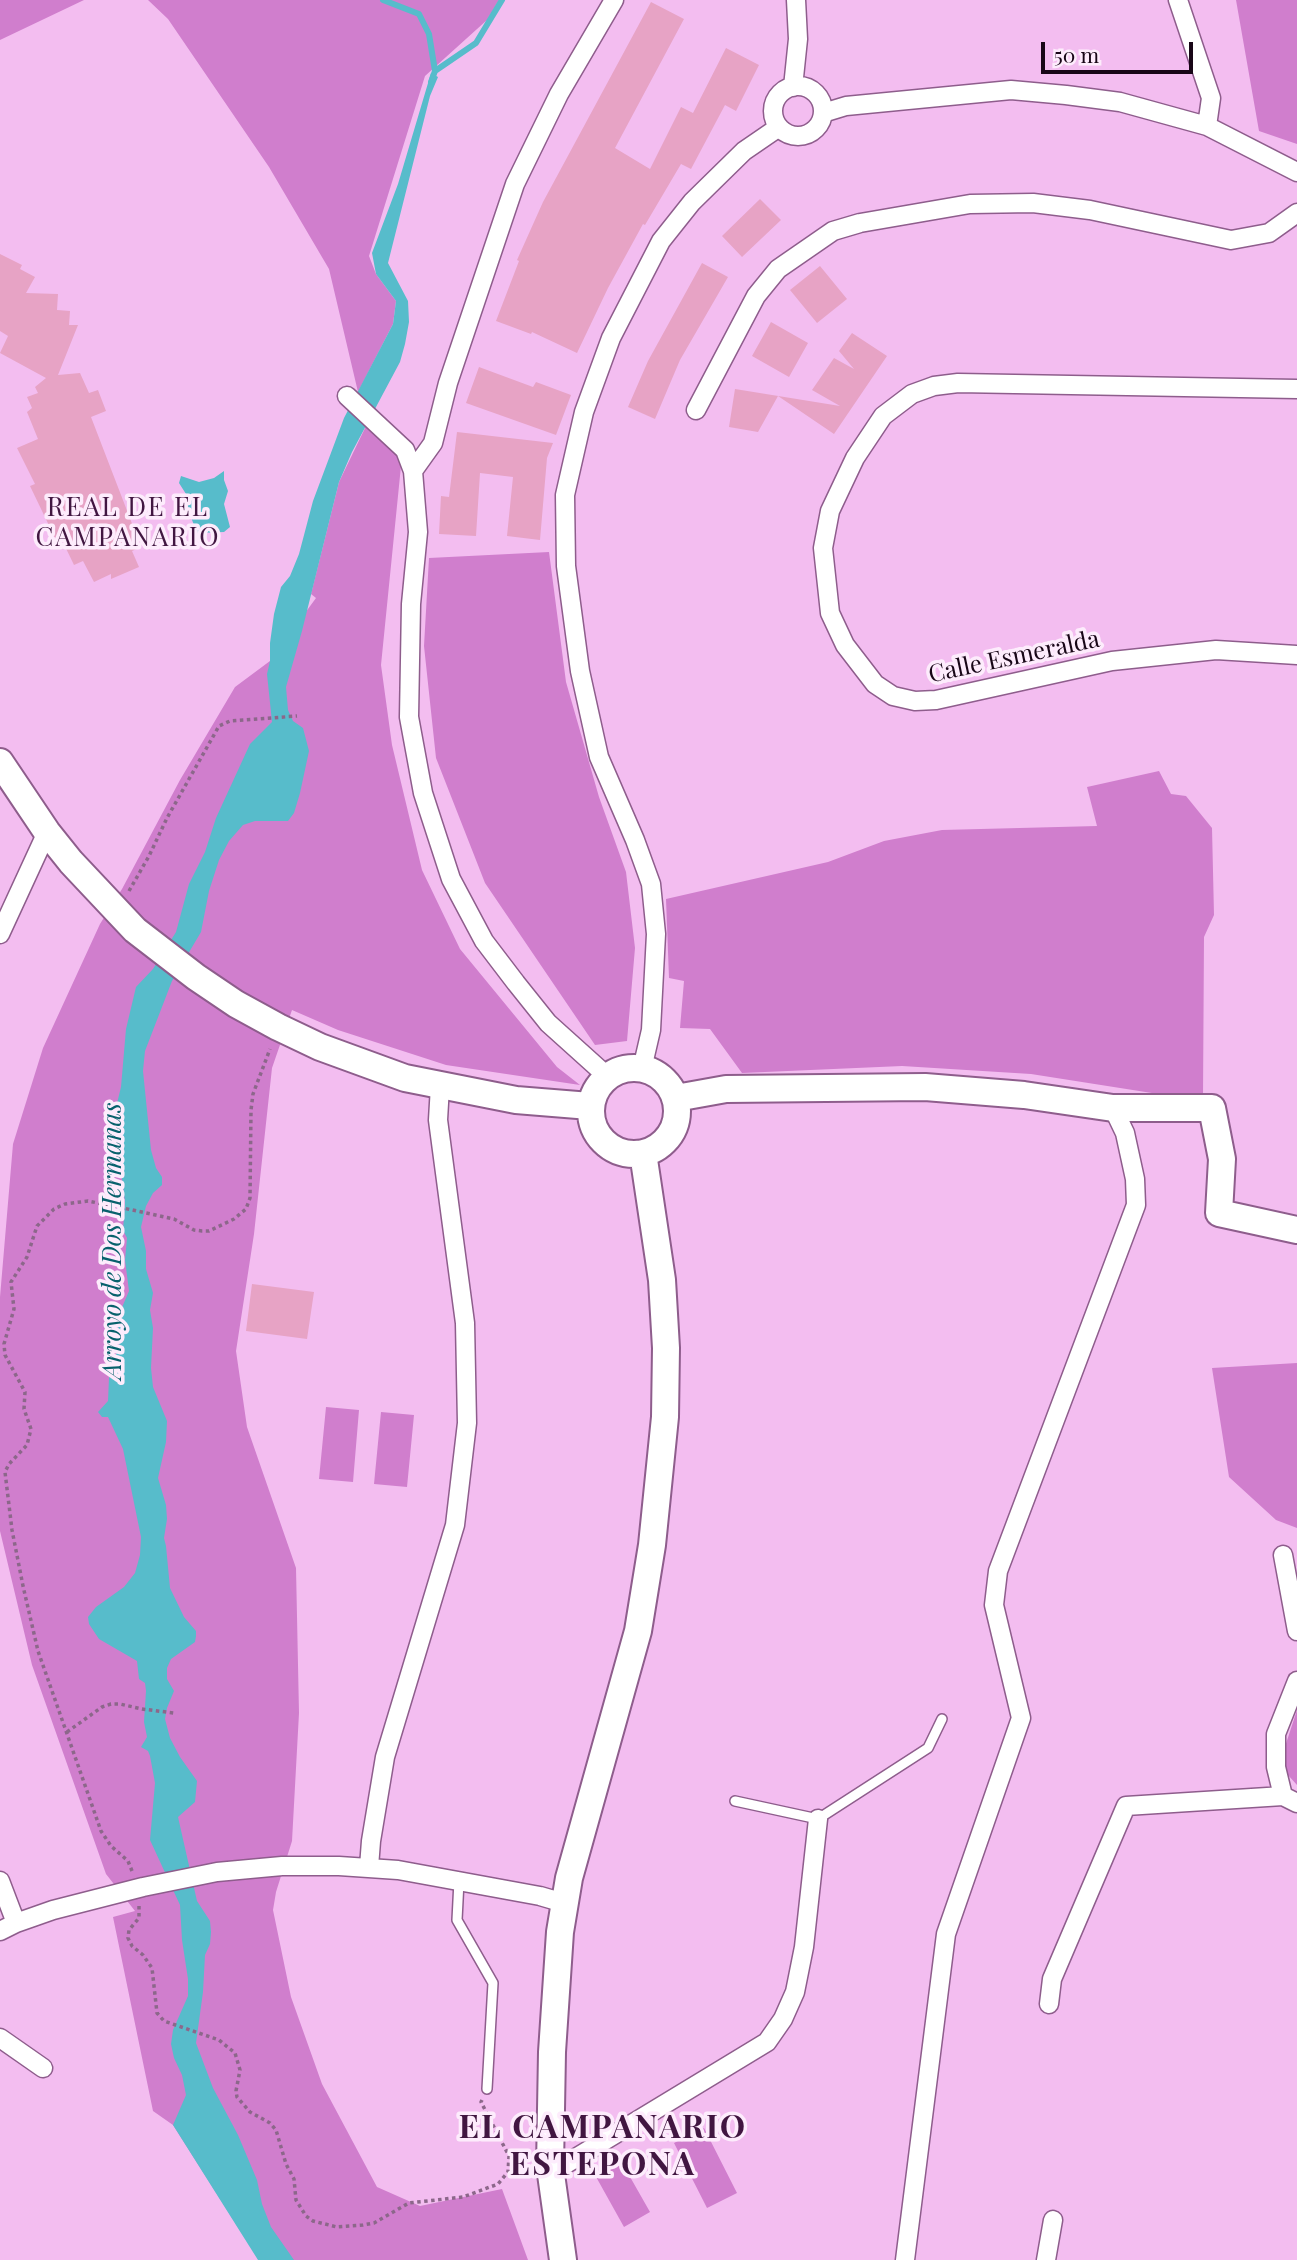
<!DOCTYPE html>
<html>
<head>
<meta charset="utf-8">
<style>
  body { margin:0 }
  #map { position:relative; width:1297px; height:2260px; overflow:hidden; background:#f3bdf0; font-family:"Playfair Display",serif }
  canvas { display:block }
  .scale { position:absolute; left:1041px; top:42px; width:152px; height:32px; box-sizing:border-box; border:4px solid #180617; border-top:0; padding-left:9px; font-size:21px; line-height:24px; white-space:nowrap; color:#180617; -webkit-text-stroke:5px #fdecfc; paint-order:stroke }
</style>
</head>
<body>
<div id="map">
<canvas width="1297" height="2260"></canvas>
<div class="scale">50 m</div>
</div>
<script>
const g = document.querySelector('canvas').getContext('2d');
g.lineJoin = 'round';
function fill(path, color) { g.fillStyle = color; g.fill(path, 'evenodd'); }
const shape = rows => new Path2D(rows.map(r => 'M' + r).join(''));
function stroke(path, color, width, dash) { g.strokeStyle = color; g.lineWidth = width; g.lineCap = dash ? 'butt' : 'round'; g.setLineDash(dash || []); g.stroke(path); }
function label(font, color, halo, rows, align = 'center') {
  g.font = font + ' "Playfair Display",serif'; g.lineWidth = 7; g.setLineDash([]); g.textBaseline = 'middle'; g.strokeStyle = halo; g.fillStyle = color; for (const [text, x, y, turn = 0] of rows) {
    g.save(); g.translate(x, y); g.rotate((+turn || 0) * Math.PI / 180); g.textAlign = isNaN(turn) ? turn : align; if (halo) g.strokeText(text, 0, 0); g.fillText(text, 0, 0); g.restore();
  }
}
const green = shape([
  [0,0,84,0,0,40],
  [148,0,499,0,487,20,425,76,369,256,376,274,396,301,393,324,358,392,329,269,269,167,168,19],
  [1236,0,1297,0,1297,144,1259,131],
  [366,426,402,456,381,665,392,745,422,870,460,949,557,1067,580,1085,446,1065,338,1030,292,1010,272,1068,254,1234,236,1351,247,1427,296,1568,299,1713,292,1841,276,1892,273,1910,291,1997,322,2084,377,2187,420,2206,502,2189,528,2260,259,2260,173,2125,153,2111,113,1917,135,1911,106,1874,32,1665,0,1531,0,1297,13,1144,43,1048,100,924,122,889,180,780,235,687,270,661,316,598,311,594,339,482],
  [549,552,566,682,599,797,626,872,635,948,627,1041,595,1045,485,883,436,758,424,646,429,558],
  [1159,771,1171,794,1186,796,1212,828,1214,915,1204,937,1203,1096,1171,1096,1031,1074,902,1066,742,1073,710,1029,680,1028,684,981,669,978,666,899,828,862,884,841,942,830,1097,826,1087,787],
  [1297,1363,1297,1528,1276,1520,1229,1477,1212,1368],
  [326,1407,359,1410,353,1482,319,1479],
  [381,1412,414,1415,407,1487,374,1484],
  [1297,1710,1297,1785,1279,1765],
  [704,2128,737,2193,707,2208,674,2143],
  [621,2161,650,2212,624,2227,595,2175]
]);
const water = shape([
  [431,73,438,77,430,96,388,263,408,301,409,322,405,344,400,362,352,452,339,482,302,631,286,687,288,710,293,721,303,728,309,751,300,793,294,813,288,821,255,821,243,825,229,841,219,860,209,891,201,932,172,981,145,1051,143,1071,151,1150,156,1168,162,1177,162,1185,153,1193,146,1206,141,1227,146,1251,146,1269,153,1293,150,1310,153,1328,151,1368,153,1387,167,1421,166,1442,158,1478,166,1505,167,1519,164,1538,166,1546,170,1588,184,1617,196,1631,196,1636,195,1642,171,1659,167,1668,167,1679,174,1691,167,1708,165,1719,170,1738,180,1757,197,1781,195,1802,178,1817,197,1901,210,1921,211,1932,210,1944,205,1955,203,1992,196,2043,213,2088,238,2135,257,2180,262,2204,271,2227,294,2260,258,2260,173,2125,186,2095,182,2075,174,2058,171,2044,173,2030,188,1996,188,1979,182,1940,180,1905,150,1840,155,1783,150,1756,148,1751,141,1747,147,1737,144,1722,146,1691,145,1683,139,1679,137,1661,99,1639,89,1624,88,1617,96,1607,124,1587,135,1573,140,1555,141,1537,123,1449,108,1417,102,1417,98,1412,108,1401,109,1378,120,1341,117,1319,129,1291,125,1260,127,1238,123,1230,125,1202,120,1164,110,1132,121,1087,126,1029,136,987,153,969,176,932,189,884,205,852,216,818,250,744,272,722,267,674,270,661,270,643,274,614,281,587,290,576,299,554,313,501,344,418,393,324,396,301,376,274,372,253,398,184],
  [224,471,224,480,228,491,224,504,230,527,224,532,197,533,189,512,186,494,179,483,181,476,199,482,214,478]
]);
const stream = shape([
  [383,0,419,14,429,34,435,71,431,82],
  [435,71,476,43,502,0]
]);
const building = shape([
  [651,2,684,19,615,148,650,169,681,107,693,113,726,48,759,65,736,111,725,105,691,169,681,164,645,225,643,224,608,288,577,353,532,332,531,334,496,321,519,261,517,260,543,202],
  [760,199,781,220,742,257,722,236],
  [0,254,22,265,20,269,35,277,26,293,58,294,57,310,70,311,69,325,78,325,58,375,80,373,89,393,98,390,106,411,91,417,141,547,132,551,139,567,111,579,111,574,94,582,83,561,74,565,60,536,55,538,30,486,35,484,17,448,38,439,27,412,32,408,27,397,38,393,35,387,46,378,0,353,8,336,0,331],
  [702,263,728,277,680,360,655,419,628,407,648,361],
  [820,266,847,299,817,323,790,290],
  [771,322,808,343,789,377,752,356],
  [852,333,887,356,834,434,778,396,758,432,729,427,735,389,840,406,812,390,834,358,854,369,839,351],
  [479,367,533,387,536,382,571,395,556,435,466,403],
  [457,432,553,443,547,458,540,540,507,536,513,477,480,473,476,536,439,534,441,496,449,497],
  [252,1284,314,1292,307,1339,246,1331]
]);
const path = shape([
  [129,891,149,856,167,818,219,726,230,721,297,716],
  [67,1732,102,1707,111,1704,120,1704,142,1709,174,1713],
  [132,1871,128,1861,111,1846,101,1831,38,1651,23,1586,12,1530,5,1472,9,1464,27,1445,31,1429,24,1409,25,1392,5,1355,4,1344,14,1309,11,1282,27,1257,37,1226,54,1209,65,1204,88,1201,123,1208,174,1219,194,1230,202,1231,209,1231,234,1219,246,1209,250,1198,251,1110,253,1094,270,1049],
  [139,1906,139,1918,129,1930,128,1938,132,1946,143,1955,152,1968,157,2013,164,2021,219,2040,235,2053,240,2070,236,2091,237,2097,250,2112,270,2123,276,2130,286,2164,294,2179,296,2200,306,2216,313,2221,337,2227,363,2225,374,2223,409,2203,463,2197,498,2184,508,2172,509,2156,481,2102,482,2100]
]);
const lane = shape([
  [735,1801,818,1819,928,1748,942,1719],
  [459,1881,457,1920,493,1983,487,2089]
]);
const street = shape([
  [1178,0,1211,98,1207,126],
  '773 111a25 25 0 1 1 50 0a25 25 0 1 1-50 0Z',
  [793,87,798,39,796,0],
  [823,113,846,106,1011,90,1066,95,1120,102,1207,126,1297,172],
  [1297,389,958,383,934,386,912,394,883,416,855,458,830,511,823,548,830,613,845,645,875,684,893,696,915,701,936,700,1112,661,1216,650,1297,655],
  [347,396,405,450,413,471,418,532,411,604,409,717,423,793,451,879,484,941,516,983,548,1023,608,1077],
  [696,410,756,296,778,269,833,231,860,223,970,204,1033,203,1090,210,1231,240,1269,233,1297,213],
  [413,471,433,443,448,383,515,184,559,94,614,0],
  [0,934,47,832],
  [642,1069,651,1030,656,934,651,884,635,840,599,757,580,671,566,566,565,495,584,412,611,338,661,241,692,202,744,151,779,127],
  [1283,1555,1297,1631],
  [1297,1681,1276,1734,1276,1767,1283,1796,1297,1803],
  [369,1867,371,1841,385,1757,455,1525,467,1423,465,1323,438,1120,440,1086],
  [0,1881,16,1923],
  [0,1931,16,1923,53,1910,143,1887,217,1872,282,1866,339,1866,398,1870,540,1896,564,1903],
  [1049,2004,1052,1979,1126,1806,1283,1796],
  [0,2038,43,2068],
  [551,2173,767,2042,783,2019,795,1992,804,1947,818,1819],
  [905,2260,946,1934,1021,1718,994,1605,998,1571,1136,1205,1135,1179,1125,1133,1113,1108],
  [1046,2260,1053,2220]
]);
const secondary = shape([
  [0,762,47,832,71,862,135,930,196,977,236,1004,278,1027,320,1047,405,1078,516,1100,590,1106],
  '591 1111a43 43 0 1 1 86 0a43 43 0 1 1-86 0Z',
  [676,1098,726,1089,925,1087,1024,1095,1113,1108,1212,1108,1222,1159,1219,1213,1297,1230],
  [563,2260,550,2167,552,2052,560,1932,569,1878,638,1631,652,1545,665,1417,666,1348,662,1280,643,1153]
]);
const streetNames = [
  ["Calle Esmeralda",1014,657,-12]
];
const neighbourhoodNames = [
  ["REAL DE EL",128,508],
  ["CAMPANARIO",128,538]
];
const waterNames = [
  ["Arroyo de Dos Hermanas",113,1241,-90]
];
const districtNames = [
  ["EL CAMPANARIO",603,2128],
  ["ESTEPONA",603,2165]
];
fill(green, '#d07ecd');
fill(water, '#57bccb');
stroke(stream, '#57bccb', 6);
fill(building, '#e7a3c5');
stroke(lane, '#8e5d8c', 12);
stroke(street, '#8e5d8c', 21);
stroke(secondary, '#8e5d8c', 30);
stroke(path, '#8c678a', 3.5, [3.5, 3.5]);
stroke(lane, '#fff', 9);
stroke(street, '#fff', 18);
stroke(secondary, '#fff', 26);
label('24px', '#180617', '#fdecfc', streetNames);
g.letterSpacing = '2px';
label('26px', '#411641', '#fdecfc', neighbourhoodNames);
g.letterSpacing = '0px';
label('italic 26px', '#07616c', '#fdecfc', waterNames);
g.letterSpacing = '2px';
label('bold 32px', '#411641', '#fdecfc', districtNames);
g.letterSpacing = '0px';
</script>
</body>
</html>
